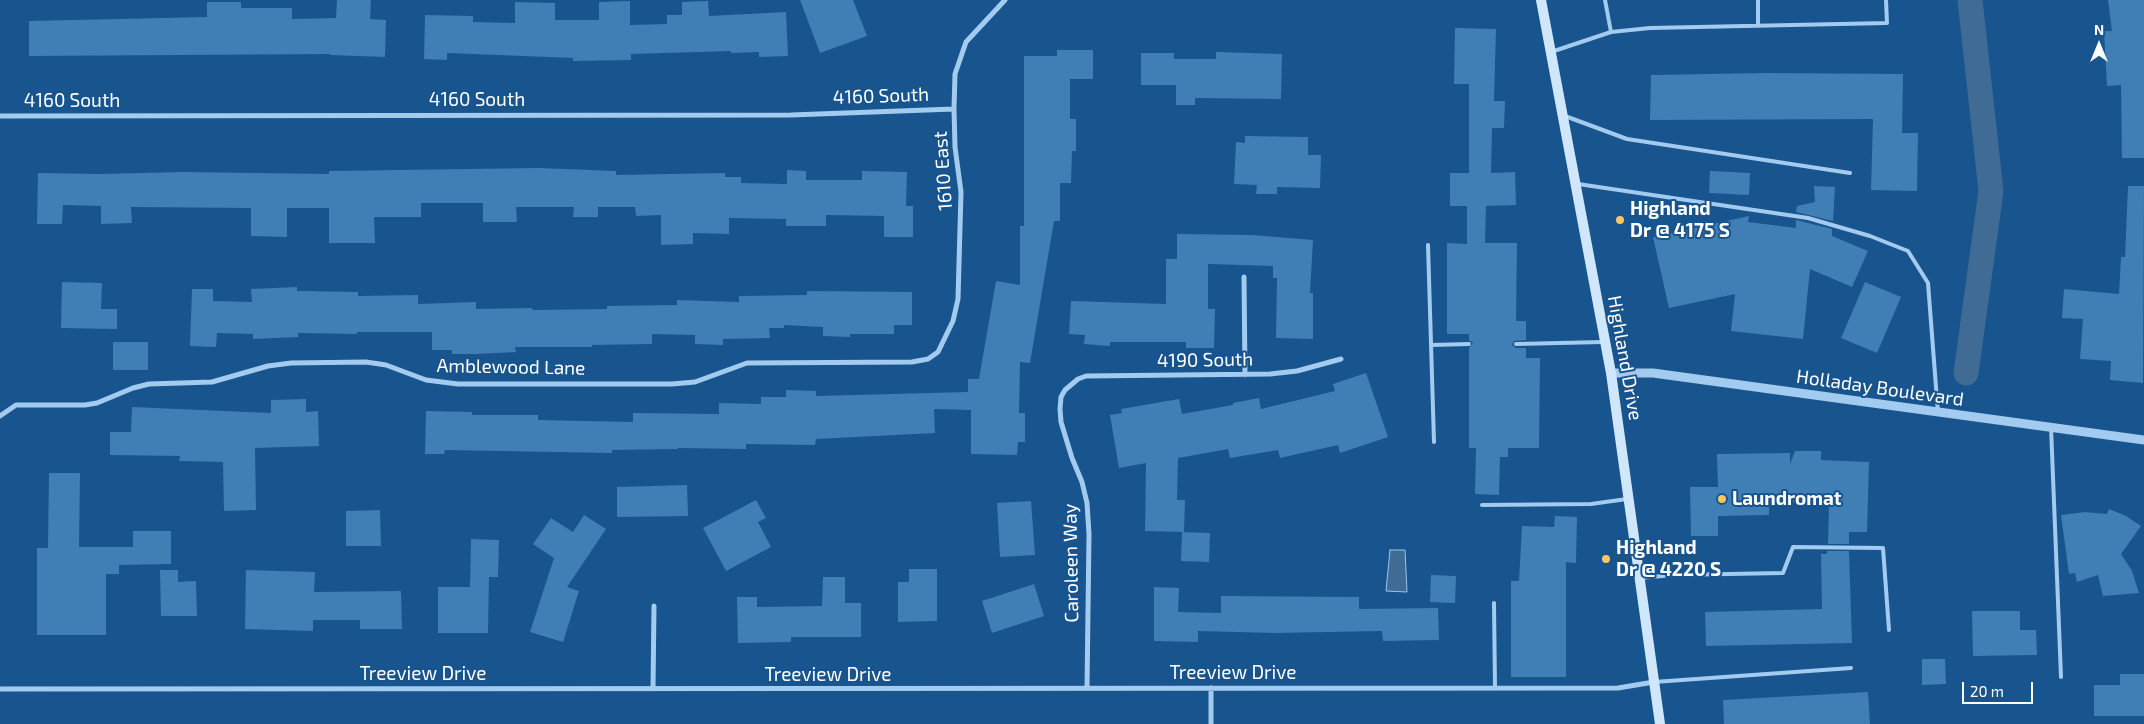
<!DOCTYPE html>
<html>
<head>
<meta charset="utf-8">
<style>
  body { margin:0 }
  #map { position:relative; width:2144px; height:724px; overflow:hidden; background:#18548d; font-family:"Exo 2",sans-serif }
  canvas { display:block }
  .north { position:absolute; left:2074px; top:20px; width:50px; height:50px; -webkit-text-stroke:4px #18548d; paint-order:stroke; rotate:0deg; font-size:14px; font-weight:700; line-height:20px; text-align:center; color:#fff }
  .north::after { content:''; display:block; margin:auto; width:18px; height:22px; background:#fff; clip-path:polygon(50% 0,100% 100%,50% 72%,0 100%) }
  .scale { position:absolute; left:1962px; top:682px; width:71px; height:22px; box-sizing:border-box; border:2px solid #fff; border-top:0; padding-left:6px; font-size:15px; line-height:18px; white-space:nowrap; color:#fff; -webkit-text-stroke:4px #18548d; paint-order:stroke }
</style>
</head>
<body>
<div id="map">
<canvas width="2144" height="724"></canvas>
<div class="north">N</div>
<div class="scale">20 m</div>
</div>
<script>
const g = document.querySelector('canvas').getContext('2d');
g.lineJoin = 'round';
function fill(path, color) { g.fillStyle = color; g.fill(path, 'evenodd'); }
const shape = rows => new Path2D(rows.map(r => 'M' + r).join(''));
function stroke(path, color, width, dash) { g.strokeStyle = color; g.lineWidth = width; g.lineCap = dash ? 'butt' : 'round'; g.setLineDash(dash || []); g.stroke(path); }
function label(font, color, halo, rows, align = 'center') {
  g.font = font + ' "Exo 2",sans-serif'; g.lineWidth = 4; g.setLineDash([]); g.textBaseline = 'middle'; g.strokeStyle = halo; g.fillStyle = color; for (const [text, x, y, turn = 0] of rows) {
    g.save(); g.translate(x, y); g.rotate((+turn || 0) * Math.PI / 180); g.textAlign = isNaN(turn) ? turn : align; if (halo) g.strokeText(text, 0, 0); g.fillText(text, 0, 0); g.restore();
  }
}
const water = shape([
  [1390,550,1405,550,1407,592,1386,591,1390,550]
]);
const canal = shape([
  [1966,373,1991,191,1970,0]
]);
const building = shape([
  [337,0,371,0,370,19,386,20,385,57,330,55,330,54,29,56,29,21,207,17,207,2,241,2,241,8,292,8,292,19,336,18],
  [800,0,853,0,867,36,820,53],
  [2108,0,2144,0,2144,158,2122,158,2121,85,2107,86,2104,31,2112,31],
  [630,1,630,25,667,24,667,15,682,15,682,2,708,1,709,16,786,12,788,56,759,57,759,52,731,53,731,51,631,54,631,60,573,61,573,58,447,53,447,60,424,59,425,15,473,16,473,22,515,23,515,2,555,3,555,20,599,20,599,2],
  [1455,28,1496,29,1494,101,1505,101,1504,128,1492,128,1491,173,1515,172,1516,205,1486,206,1485,243,1517,243,1516,321,1526,321,1526,340,1514,341,1512,345,1516,348,1526,348,1526,358,1540,358,1539,448,1508,448,1508,457,1500,457,1499,495,1475,494,1476,448,1469,448,1469,348,1473,343,1469,340,1469,334,1447,334,1447,243,1467,244,1467,206,1450,206,1450,173,1469,173,1469,84,1454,84],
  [1057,50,1093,50,1093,79,1070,79,1070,119,1076,119,1076,151,1072,151,1071,183,1060,183,1060,221,1054,221,1030,363,1020,362,1019,413,1025,413,1025,442,1018,442,1017,455,971,454,971,410,934,409,935,433,816,439,815,445,746,444,746,449,678,448,678,449,612,450,612,453,445,450,444,454,425,454,426,411,472,412,472,415,538,415,538,420,633,422,633,413,719,414,719,403,761,404,761,397,786,397,786,390,816,391,816,396,968,392,968,379,979,379,996,281,1020,285,1020,226,1024,226,1024,56,1057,56],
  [1216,52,1282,54,1281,99,1195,98,1195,105,1176,105,1176,85,1141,85,1141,53,1174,53,1174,59,1216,59],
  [1767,73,1903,74,1902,133,1918,133,1917,191,1871,190,1873,119,1650,120,1651,75],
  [1245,136,1308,137,1308,155,1321,155,1320,188,1277,187,1277,194,1256,194,1257,185,1234,184,1236,142,1245,143],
  [539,168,616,171,616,175,725,173,725,177,741,177,741,183,787,184,787,170,806,171,806,180,862,180,862,171,907,172,906,206,913,206,913,237,884,237,884,216,826,215,826,226,786,226,786,219,729,218,729,234,693,233,693,244,661,245,661,215,636,216,635,207,598,207,598,217,573,217,574,207,516,207,517,222,483,222,483,203,421,203,421,217,374,217,375,243,329,243,329,208,287,208,287,237,251,236,251,208,131,207,132,223,101,224,101,206,63,205,62,224,37,224,38,173,100,174,184,172,329,174,329,171],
  [1710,171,1750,173,1749,195,1709,193],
  [1814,186,1835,187,1833,221,1796,212,1797,206,1815,202],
  [2128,186,2144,186,2143,383,2110,380,2111,361,2080,359,2083,319,2062,318,2064,289,2119,294,2121,257,2125,257],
  [1749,216,1748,222,1796,228,1796,220,1832,229,1832,236,1868,251,1852,287,1810,269,1803,339,1731,331,1735,294,1669,308,1653,237],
  [1177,234,1252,235,1313,240,1310,293,1313,293,1313,339,1276,338,1277,278,1273,278,1273,266,1208,264,1208,309,1215,309,1214,348,1186,348,1186,342,1110,342,1110,346,1084,344,1085,335,1069,334,1071,301,1166,304,1166,259,1177,259],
  [62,282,102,283,101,309,117,309,117,329,61,328],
  [1865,282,1901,297,1877,353,1841,338],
  [297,287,297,291,358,292,358,296,418,295,418,304,476,302,476,309,532,308,533,310,607,309,607,306,677,305,677,300,739,302,739,296,807,295,807,291,912,292,912,325,894,325,894,334,850,334,850,337,823,336,823,327,784,325,784,328,769,328,770,338,723,339,723,345,695,344,695,335,652,334,652,344,592,345,592,347,515,347,516,352,477,354,452,354,452,350,432,350,432,332,357,332,357,334,298,333,298,337,253,339,253,334,217,333,216,347,190,346,192,289,213,289,213,301,252,302,251,289],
  [113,342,148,342,148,370,113,370],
  [1366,373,1388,437,1340,453,1338,445,1280,458,1278,450,1230,458,1228,449,1178,458,1177,500,1185,500,1184,532,1145,531,1146,463,1119,468,1110,415,1122,413,1121,409,1179,399,1182,414,1233,405,1233,403,1259,398,1261,409,1335,391,1333,384],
  [306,399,306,412,318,411,319,446,255,448,256,510,224,511,223,462,179,461,180,456,110,455,110,432,131,432,132,407,271,413,271,400],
  [1795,451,1821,451,1821,460,1869,462,1867,532,1849,532,1849,544,1828,544,1829,503,1769,502,1769,515,1718,516,1718,536,1691,536,1690,487,1718,487,1717,454,1790,453,1790,464],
  [49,473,80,473,79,547,133,547,133,531,171,531,171,564,119,565,119,574,106,574,106,635,37,635,37,548,48,548],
  [687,485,688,516,617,517,617,487],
  [756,500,766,518,758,522,771,547,726,571,703,528],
  [1031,501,1035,555,1000,557,997,503],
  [2109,509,2126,516,2141,526,2121,554,2132,571,2139,593,2103,596,2098,575,2077,582,2075,573,2069,574,2061,515,2085,512,2107,514],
  [380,510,381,546,346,546,346,511],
  [584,515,606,529,567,587,579,591,563,642,530,632,554,558,533,544,551,518,573,532],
  [1555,516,1577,517,1576,563,1566,562,1566,677,1511,677,1511,581,1519,581,1522,526,1554,527],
  [1182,532,1210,533,1209,562,1181,561],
  [471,539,499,540,498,577,489,577,488,633,438,633,438,587,470,587],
  [1827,551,1849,551,1852,643,1706,646,1705,612,1822,609,1821,554,1827,554],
  [909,569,937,569,937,621,898,622,898,582,909,582],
  [160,570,178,570,178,582,196,581,197,616,161,616],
  [246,570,315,572,314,592,401,591,402,629,360,629,360,620,313,620,313,631,245,629],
  [1431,575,1456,576,1455,603,1430,602],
  [823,577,845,577,845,603,861,603,861,637,791,637,791,642,738,643,737,597,757,597,757,607,822,606],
  [1034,584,1044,616,992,633,982,601],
  [1154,587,1179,588,1178,612,1221,613,1221,596,1359,597,1359,609,1438,608,1439,640,1383,641,1382,631,1275,633,1198,631,1198,642,1154,641],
  [1972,611,2020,611,2020,630,2036,630,2037,655,1973,656],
  [1922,659,1945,659,1946,684,1922,685],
  [2120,674,2144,674,2144,716,2094,716,2094,685,2120,685],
  [1868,692,1870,724,1724,724,1723,700]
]);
const service = shape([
  [1605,0,1611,32],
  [1758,0,1758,25],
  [1551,52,1611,32,1650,28,1887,23,1886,0],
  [1565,116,1627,139,1850,173],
  [1578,184,1808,218,1870,236,1908,251,1928,283,1938,413],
  [1428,245,1434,442],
  [1516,344,1603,342],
  [1431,345,1469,344],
  [2051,427,2061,677],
  [1482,505,1591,504,1627,499],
  [1640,578,1674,575,1783,573,1793,547,1883,548,1889,630],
  [1494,603,1495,688],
  [1654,682,1851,668]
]);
const minor = shape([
  [0,116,791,115,954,109],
  [1244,277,1245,375],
  [0,416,16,405,85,405,97,403,133,388,149,384,212,382,268,366,291,363,366,362,386,365,426,380,458,384,672,384,695,382,747,363,912,362,928,359,938,352,953,321,958,299,961,192,955,147,954,109,955,74,966,42,1005,0],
  [1087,688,1089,534,1087,503,1082,482,1072,458,1061,422,1060,409,1061,397,1065,390,1078,379,1086,376,1270,374,1297,371,1341,359],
  [0,689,1618,688,1654,682],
  [653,689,654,606],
  [1211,724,1211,688]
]);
const tertiary = shape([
  [1611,373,1653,373,2144,440]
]);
const secondary = shape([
  [1541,0,1611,373,1660,724]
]);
const markers = [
  [1620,220,5,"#ffc561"],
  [1722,499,5,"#ffc561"],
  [1606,559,5,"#ffc561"]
];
const streetNames = [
  ["4160 South",881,96,-2],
  ["4160 South",477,100],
  ["4160 South",72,101],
  ["1610 East",943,171,-94],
  ["Highland Drive",1625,358,80],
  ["4190 South",1205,360,-1],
  ["Amblewood Lane",511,367,1],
  ["Holladay Boulevard",1880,388,8],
  ["Caroleen Way",1071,563,-91],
  ["Treeview Drive",1233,673],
  ["Treeview Drive",423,674],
  ["Treeview Drive",828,675]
];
const poiNames = [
  ["Highland",1630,209],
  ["Dr @ 4175 S",1630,231],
  ["Laundromat",1732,499],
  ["Highland",1616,548],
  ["Dr @ 4220 S",1616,570]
];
fill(water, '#3f6b94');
stroke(water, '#95c7f1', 1);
stroke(canal, '#3f6b94', 25);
fill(building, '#407eb6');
stroke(service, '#a3cbef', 4);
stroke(minor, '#a3cbef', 5);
stroke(tertiary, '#a3cbef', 9);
stroke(secondary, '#d0e6fa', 10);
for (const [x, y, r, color] of markers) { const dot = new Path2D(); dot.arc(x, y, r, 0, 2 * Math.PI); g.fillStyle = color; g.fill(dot); stroke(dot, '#18548d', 2); }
label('19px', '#fff', '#18548d', streetNames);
label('bold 19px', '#fff', '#18548d', poiNames, 'left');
</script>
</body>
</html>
